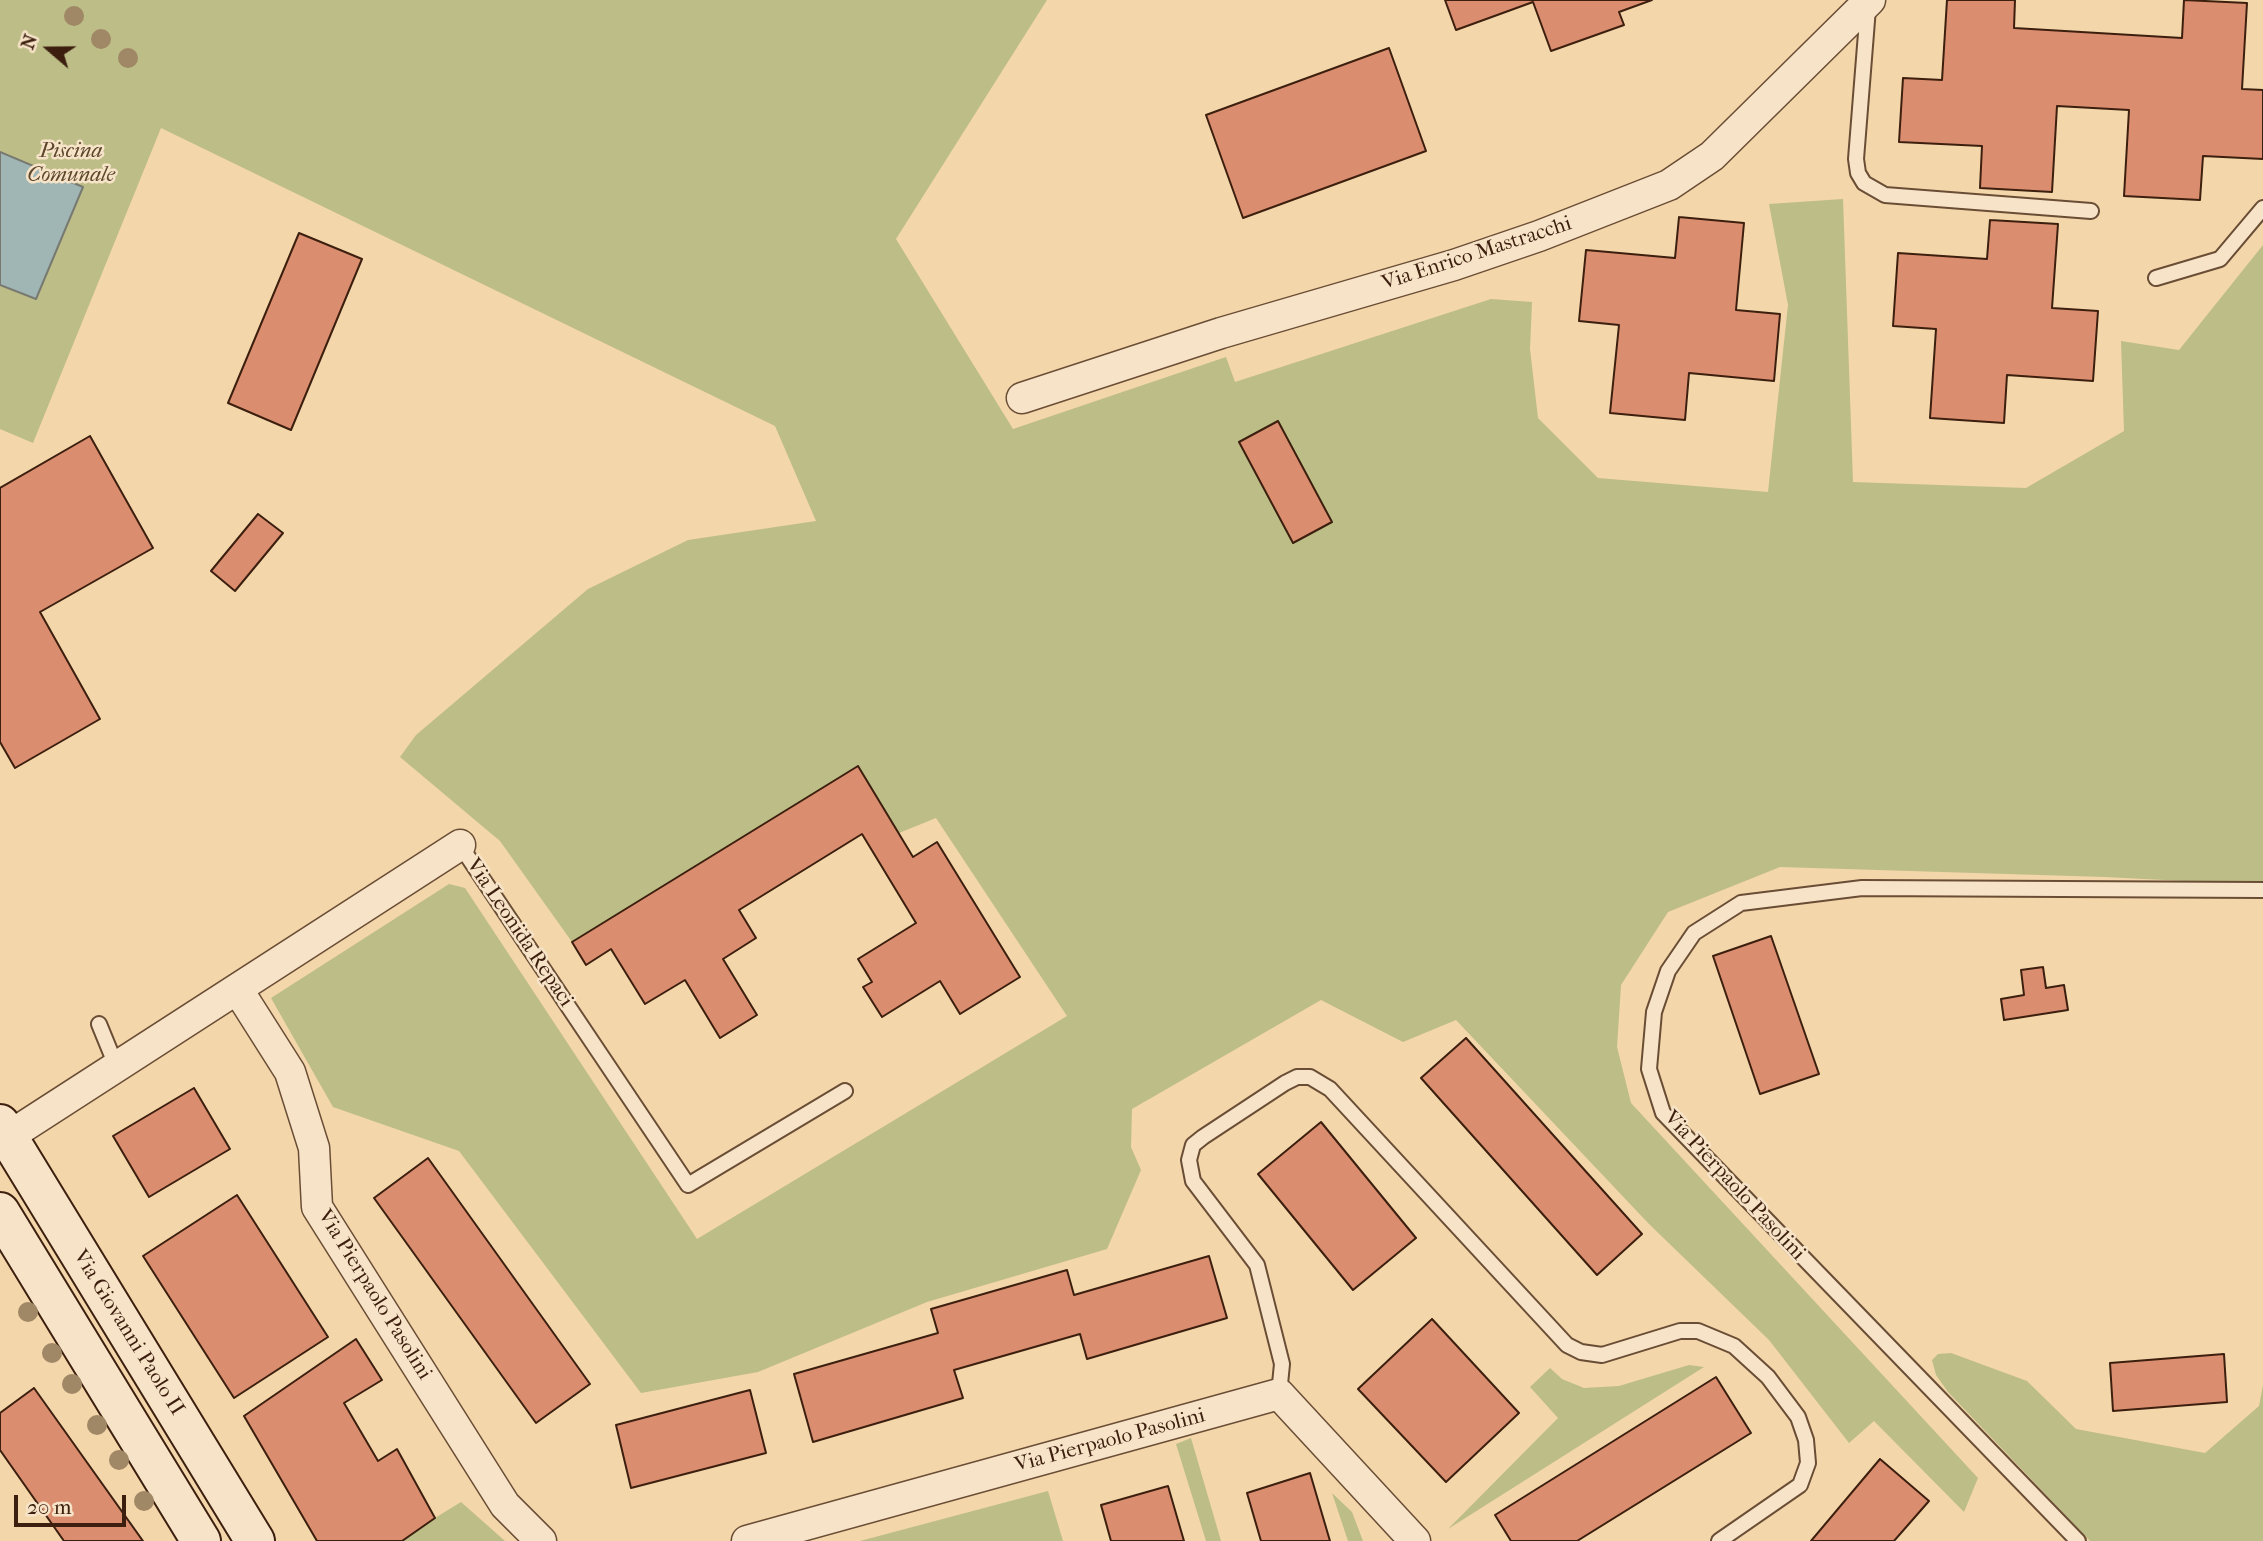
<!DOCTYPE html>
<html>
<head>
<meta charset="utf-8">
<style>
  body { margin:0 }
  #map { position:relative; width:2263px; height:1541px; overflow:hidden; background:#f3d6aa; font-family:"IM FELL French Canon",serif }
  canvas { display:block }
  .north { position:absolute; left:14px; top:14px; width:70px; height:70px; -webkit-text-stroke:5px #f7e4c8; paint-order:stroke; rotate:290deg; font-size:19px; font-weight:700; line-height:28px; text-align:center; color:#3c1f0e }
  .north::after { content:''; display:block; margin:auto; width:24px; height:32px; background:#3c1f0e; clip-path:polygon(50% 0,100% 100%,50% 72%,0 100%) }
  .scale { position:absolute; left:14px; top:1495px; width:112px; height:32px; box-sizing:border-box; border:4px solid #3c1f0e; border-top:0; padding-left:9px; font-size:21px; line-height:24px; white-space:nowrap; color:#3c1f0e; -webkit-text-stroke:5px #f7e4c8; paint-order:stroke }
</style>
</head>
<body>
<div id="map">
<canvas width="2263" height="1541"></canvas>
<div class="north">N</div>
<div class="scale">20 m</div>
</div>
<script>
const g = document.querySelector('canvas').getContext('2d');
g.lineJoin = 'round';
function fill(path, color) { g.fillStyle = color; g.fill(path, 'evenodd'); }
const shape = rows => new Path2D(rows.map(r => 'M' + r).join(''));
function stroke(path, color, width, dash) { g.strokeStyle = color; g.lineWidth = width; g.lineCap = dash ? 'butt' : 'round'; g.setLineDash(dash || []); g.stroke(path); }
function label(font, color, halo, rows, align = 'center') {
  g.font = font + ' "IM FELL French Canon",serif'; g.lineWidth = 5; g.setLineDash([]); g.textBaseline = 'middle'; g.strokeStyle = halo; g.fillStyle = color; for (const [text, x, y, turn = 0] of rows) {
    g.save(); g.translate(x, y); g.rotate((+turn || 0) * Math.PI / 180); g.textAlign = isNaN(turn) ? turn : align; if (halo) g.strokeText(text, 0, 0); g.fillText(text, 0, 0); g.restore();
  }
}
const green = shape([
  [0,0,1047,0,896,239,1013,429,1226,357,1235,382,1491,299,1532,302,1530,349,1538,418,1598,478,1768,492,1788,305,1769,204,1843,199,1853,482,2026,488,2124,431,2121,341,2179,350,2263,245,2263,885,2105,877,1780,867,1668,912,1621,985,1617,1047,1631,1103,1978,1478,1964,1512,1874,1421,1849,1443,1769,1340,1649,1224,1456,1020,1403,1042,1321,1000,1132,1109,1131,1147,1141,1170,1107,1249,927,1302,758,1372,641,1393,459,1151,333,1107,271,998,449,884,465,888,697,1239,1067,1016,936,818,899,833,858,766,572,942,500,841,400,757,416,735,588,589,688,540,816,521,775,426,161,128,33,443,0,429],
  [1951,1353,2027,1381,2076,1429,2205,1453,2259,1406,2263,1385,2263,1541,2090,1541,1948,1392,1936,1375,1932,1360,1938,1354],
  [1689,1365,1704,1367,1448,1529,1558,1418,1530,1387,1550,1368,1562,1379,1584,1388,1619,1386],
  [1191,1438,1221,1541,1206,1541,1176,1444],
  [1048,1491,1063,1541,860,1541],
  [1332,1493,1352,1512,1363,1541,1348,1541],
  [461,1502,505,1541,402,1541,435,1518]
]);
const water = shape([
  [0,152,83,187,36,299,0,285,0,152]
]);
const building = shape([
  [1445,0,1652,0,1619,12,1624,25,1551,51,1533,2,1456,30,1445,0],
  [1947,0,2015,0,2014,28,2182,38,2184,0,2247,3,2242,89,2263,90,2263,159,2203,156,2200,200,2124,196,2129,110,2057,106,2052,192,1980,188,1982,146,1899,142,1903,78,1942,80,1947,0],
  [1389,48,1426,151,1243,218,1206,115,1389,48],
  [1679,217,1744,223,1736,310,1780,314,1774,381,1689,373,1685,420,1610,413,1619,325,1579,321,1586,250,1675,258,1679,217],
  [1990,220,2058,224,2052,308,2098,311,2093,381,2007,375,2004,423,1930,418,1936,329,1893,326,1898,253,1987,259,1990,220],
  [299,233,362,259,291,430,228,403,299,233],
  [1278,421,1332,522,1293,543,1239,442,1278,421],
  [90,436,153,548,40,612,100,719,15,768,0,742,0,488,90,436],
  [258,514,283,533,235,591,211,571,258,514],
  [858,766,913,857,937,842,1020,977,960,1014,940,981,882,1017,863,987,872,982,858,959,916,923,862,834,739,910,756,938,723,959,757,1015,720,1038,685,980,645,1004,611,949,586,965,572,942,858,766],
  [1771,936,1819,1074,1760,1094,1713,956,1771,936],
  [2043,967,2046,988,2064,985,2068,1010,2004,1020,2001,999,2024,995,2021,970,2043,967],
  [1466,1038,1642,1234,1597,1275,1421,1078,1466,1038],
  [194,1088,230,1149,149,1197,113,1136,194,1088],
  [1321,1122,1416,1238,1353,1290,1258,1174,1321,1122],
  [428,1158,590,1384,536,1423,374,1198,428,1158],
  [237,1195,328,1337,234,1398,143,1256,237,1195],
  [1209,1256,1227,1318,1087,1359,1080,1334,954,1370,963,1398,813,1442,794,1374,938,1333,931,1309,1067,1270,1074,1295,1209,1256],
  [1432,1319,1519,1413,1446,1482,1358,1389,1432,1319],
  [356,1339,382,1380,344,1403,378,1461,397,1449,435,1518,402,1541,317,1541,244,1416,356,1339],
  [2224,1354,2227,1402,2113,1411,2110,1363,2224,1354],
  [1716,1377,1751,1433,1577,1541,1511,1541,1495,1515,1716,1377],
  [34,1388,143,1541,64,1541,0,1450,0,1413,34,1388],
  [750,1390,766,1453,631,1488,616,1425,750,1390],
  [1880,1459,1929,1501,1894,1541,1811,1541,1880,1459],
  [1310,1473,1330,1541,1261,1541,1247,1493,1310,1473],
  [1168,1486,1184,1541,1111,1541,1101,1505,1168,1486]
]);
const lane = shape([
  [1868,8,1856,159,1858,173,1864,183,1885,195,2091,211],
  [2156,278,2220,259,2263,208],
  [460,845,688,1185,845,1091],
  [99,1024,117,1068],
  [1279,1394,1282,1364,1257,1265,1193,1181,1189,1160,1193,1145,1203,1137,1285,1083,1297,1077,1310,1077,1330,1089,1567,1345,1581,1352,1602,1355,1680,1331,1698,1331,1734,1346,1768,1377,1798,1417,1806,1440,1808,1463,1800,1485,1719,1541],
  [2078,1541,1663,1113,1649,1069,1654,1012,1668,971,1694,933,1741,903,1862,888,2263,890]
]);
const street = shape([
  [1022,398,1221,333,1454,265,1539,236,1669,185,1712,156,1870,0],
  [238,990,290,1072,314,1148,317,1207,505,1505,541,1541],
  [0,1142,460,845],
  [747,1541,1279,1394,1415,1541]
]);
const secondary = shape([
  [0,1124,255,1541],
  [0,1212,201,1541]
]);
const trees = [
  [74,16],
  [101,39],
  [128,58],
  [28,1312],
  [52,1353],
  [72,1384],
  [97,1425],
  [119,1460],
  [144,1501]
];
const parkNames = [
  ["Piscina",71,152],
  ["Comunale",71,176]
];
const streetNames = [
  ["Via Enrico Mastracchi",1477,254,-18],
  ["Via Leonida Repaci",519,933,56],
  ["Via Pierpaolo Pasolini",1734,1186,47],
  ["Via Pierpaolo Pasolini",374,1295,58],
  ["Via Giovanni Paolo II",128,1333,58],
  ["Via Pierpaolo Pasolini",1110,1441,-15]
];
fill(green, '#bdbd87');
fill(water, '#a0b6b4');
stroke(water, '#787a72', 2);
fill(building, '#da8e6f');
stroke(building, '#3c1f0e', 2);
stroke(lane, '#6a4d35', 18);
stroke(street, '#6a4d35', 33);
stroke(secondary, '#3c1f0e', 42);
stroke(lane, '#f7e4c8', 14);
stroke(street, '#f7e4c8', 30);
stroke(secondary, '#f7e4c8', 38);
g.fillStyle = '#a08765';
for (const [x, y] of trees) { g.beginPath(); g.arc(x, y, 10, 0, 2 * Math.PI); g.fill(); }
label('italic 21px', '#5c462c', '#f7e4c8', parkNames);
label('21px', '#3c1f0e', '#f7e4c8', streetNames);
</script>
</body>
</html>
